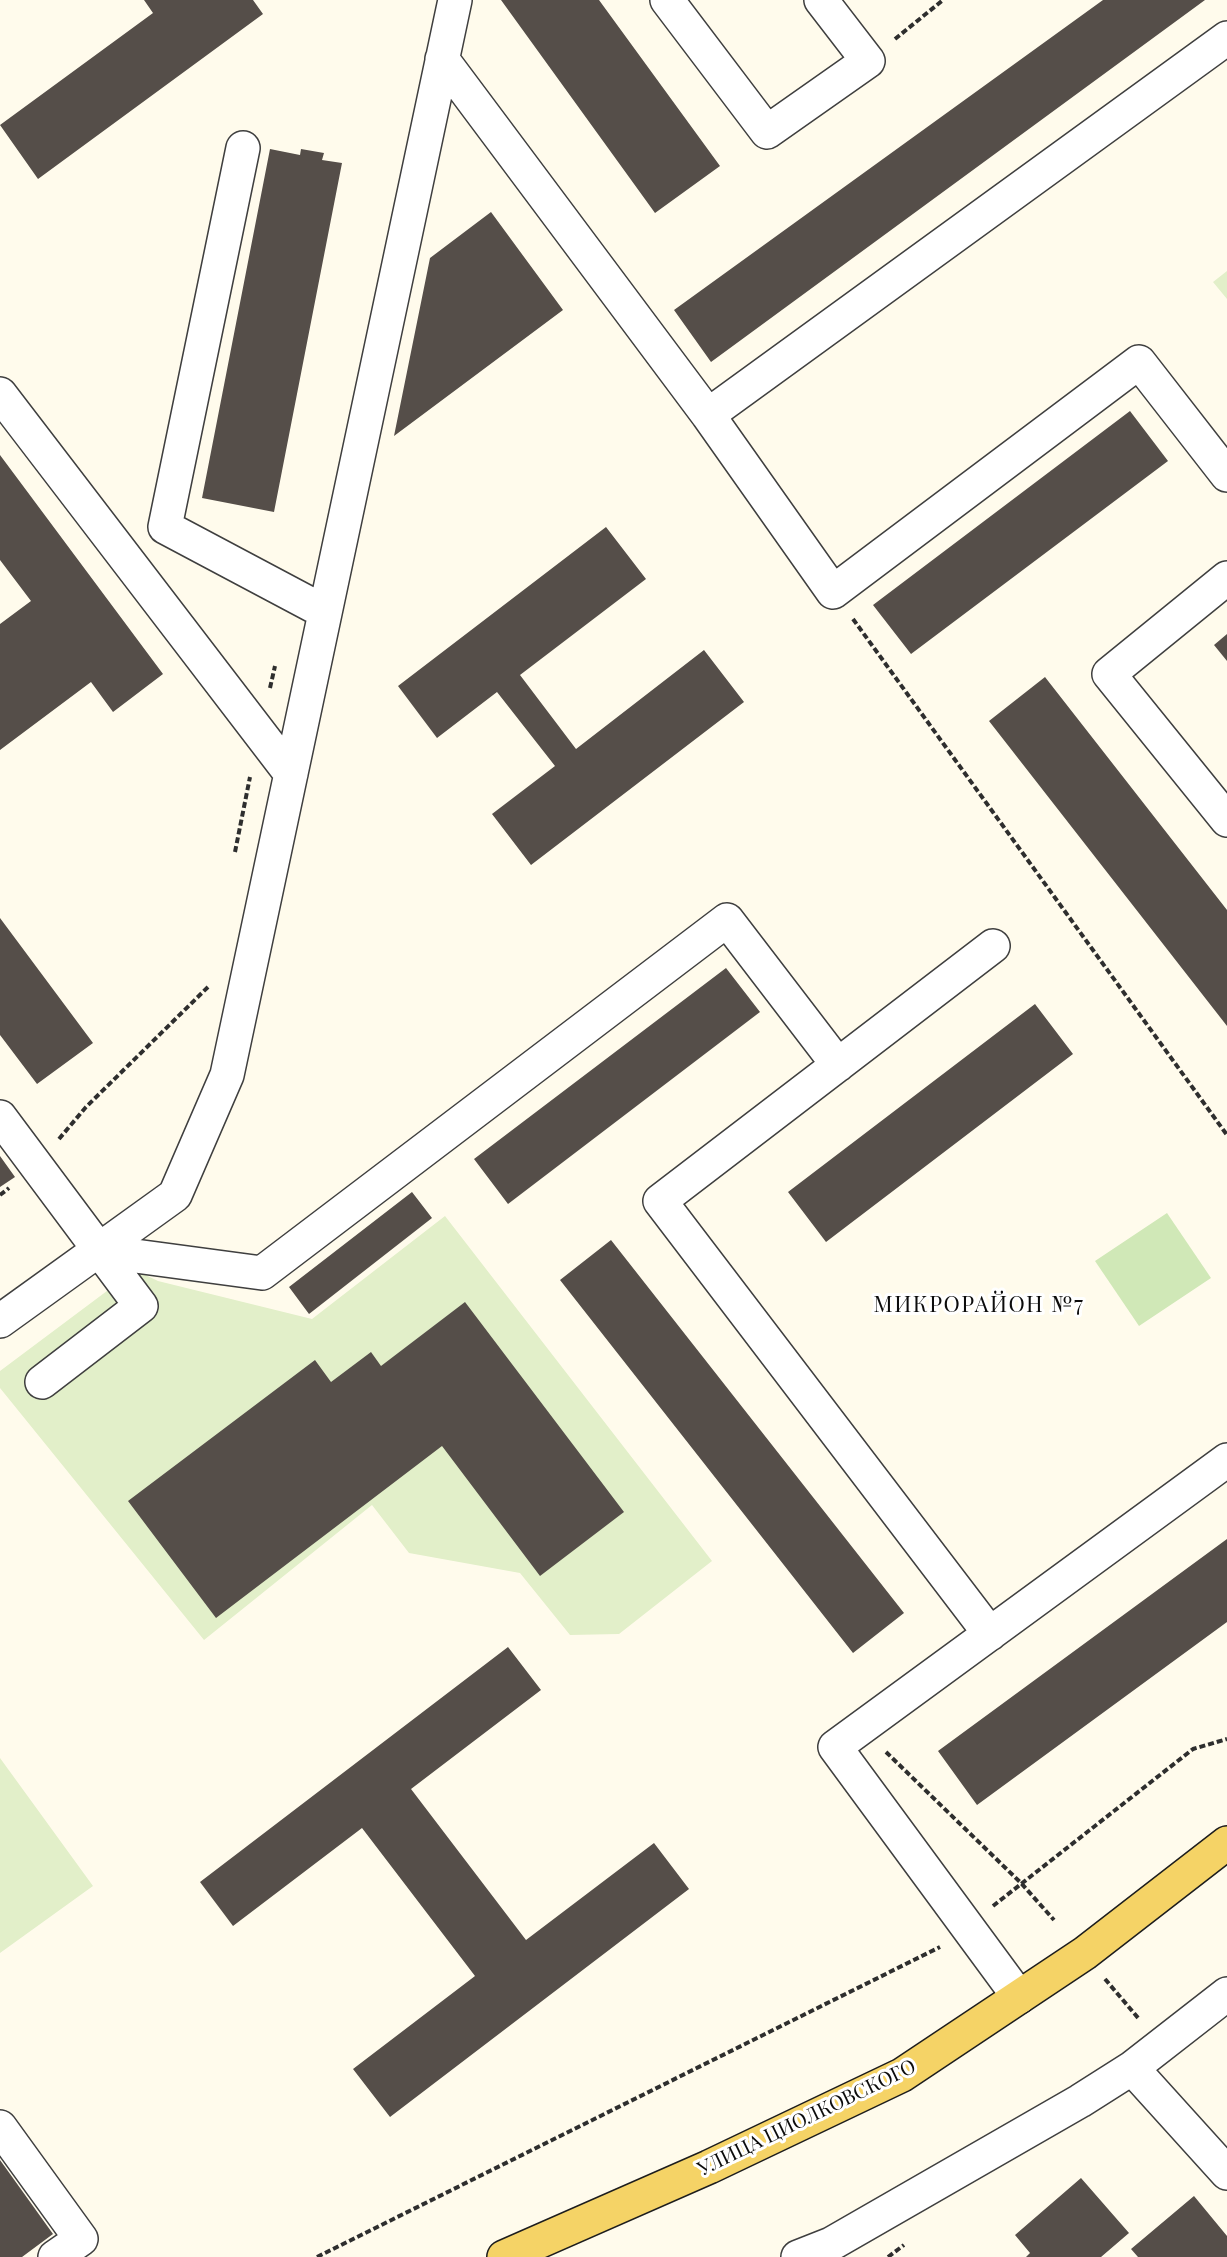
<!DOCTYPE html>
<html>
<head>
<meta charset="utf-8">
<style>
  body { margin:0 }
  canvas { display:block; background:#fffbec }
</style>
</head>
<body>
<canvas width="1227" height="2257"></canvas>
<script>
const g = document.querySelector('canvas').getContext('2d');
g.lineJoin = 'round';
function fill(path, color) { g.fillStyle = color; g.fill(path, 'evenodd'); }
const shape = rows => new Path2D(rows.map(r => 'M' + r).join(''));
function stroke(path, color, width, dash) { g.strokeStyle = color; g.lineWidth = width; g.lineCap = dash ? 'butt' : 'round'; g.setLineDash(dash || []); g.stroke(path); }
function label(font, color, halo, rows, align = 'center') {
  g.font = font + ' "Playfair Display",serif'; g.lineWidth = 6; g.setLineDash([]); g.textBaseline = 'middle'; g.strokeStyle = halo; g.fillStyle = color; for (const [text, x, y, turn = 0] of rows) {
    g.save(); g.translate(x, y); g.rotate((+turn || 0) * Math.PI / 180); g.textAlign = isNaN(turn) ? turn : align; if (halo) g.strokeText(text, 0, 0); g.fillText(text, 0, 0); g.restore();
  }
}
const green = shape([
  [1167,1213,1211,1278,1139,1326,1095,1261]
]);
const pitch = shape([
  [1227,271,1227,299,1213,282],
  [445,1216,712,1561,619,1634,570,1635,520,1573,409,1553,372,1505,204,1640,0,1388,0,1371,135,1270,158,1281,312,1319],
  [0,1758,93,1886,0,1953]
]);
const building = shape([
  [144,0,253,0,263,14,38,179,0,125,153,13],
  [501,0,599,0,720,166,655,213],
  [1103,0,1205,0,711,362,674,310],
  [270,149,300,155,301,149,324,153,322,160,342,163,274,512,202,498],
  [491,212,563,310,394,436,430,258],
  [1130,411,1168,461,911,654,873,605],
  [0,455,163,674,113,712,91,682,0,750,0,624,31,601,0,560],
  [606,527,646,579,520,675,576,749,704,650,744,702,531,865,492,814,555,766,497,692,437,738,398,686],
  [1227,634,1227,661,1214,645],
  [1045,677,1227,910,1227,1026,989,721],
  [0,918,93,1043,37,1084,0,1035],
  [726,968,760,1012,508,1204,474,1159],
  [1035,1004,1073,1054,826,1242,788,1192],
  [0,1156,15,1177,0,1187],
  [412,1192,432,1218,309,1314,289,1287],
  [611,1240,904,1613,853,1653,560,1280],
  [465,1302,624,1512,540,1576,442,1446,216,1618,128,1501,315,1360,331,1382,371,1352,381,1366],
  [1227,1539,1227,1622,977,1805,938,1751],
  [508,1647,541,1690,411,1789,526,1940,654,1843,689,1889,390,2117,353,2069,475,1976,362,1828,233,1926,200,1882],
  [0,2160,53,2234,22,2257,0,2257],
  [1081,2178,1129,2233,1101,2257,1026,2257,1030,2253,1015,2235],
  [1194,2196,1227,2236,1227,2257,1138,2257,1131,2249]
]);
const path = shape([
  [895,39,943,0],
  [853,619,1227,1135],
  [270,688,275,666],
  [235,852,250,777],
  [59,1139,86,1107,209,986],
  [0,1195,9,1188],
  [886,1752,1021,1883,1054,1920],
  [993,1906,1193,1749,1227,1739],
  [1105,1979,1139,2019],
  [317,2257,940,1947],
  [888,2257,904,2245]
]);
const minor = shape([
  [667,0,767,132,868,61,821,0],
  [442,59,708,415,1227,38],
  [243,148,165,527,325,612],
  [0,394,291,774],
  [708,415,833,592,1139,362,1227,475],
  [1227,578,1109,674,1227,820],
  [0,1117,141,1306,42,1382],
  [98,1251,262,1273,727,920,838,1065],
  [0,1321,175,1195,227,1075,455,0],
  [990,1634,660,1201,993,946],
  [1019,1997,835,1747,1227,1460],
  [1132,2068,1227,2173],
  [0,2127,81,2239,55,2257],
  [798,2257,831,2244,1080,2101,1132,2068,1227,1994]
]);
const major = shape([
  [504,2257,709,2167,902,2075,1085,1953,1227,1843]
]);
const streetNames = [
  ["УЛИЦА ЦИОЛКОВСКОГО",807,2118,-26]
];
const quarterNames = [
  ["МИКРОРАЙОН №7",979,1305]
];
fill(green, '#d0e8b7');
fill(pitch, '#e2efc9');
fill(building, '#554e49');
stroke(minor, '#3f3f3f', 36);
stroke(major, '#1d1d1d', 36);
stroke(path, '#2e2e2e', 4, [6, 3]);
stroke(minor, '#fff', 33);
stroke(major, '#f5d366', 33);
label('20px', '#0c0c0c', '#fff', streetNames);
g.letterSpacing = '1.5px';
label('22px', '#0c0c0c', '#fff', quarterNames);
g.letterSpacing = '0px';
</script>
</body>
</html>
